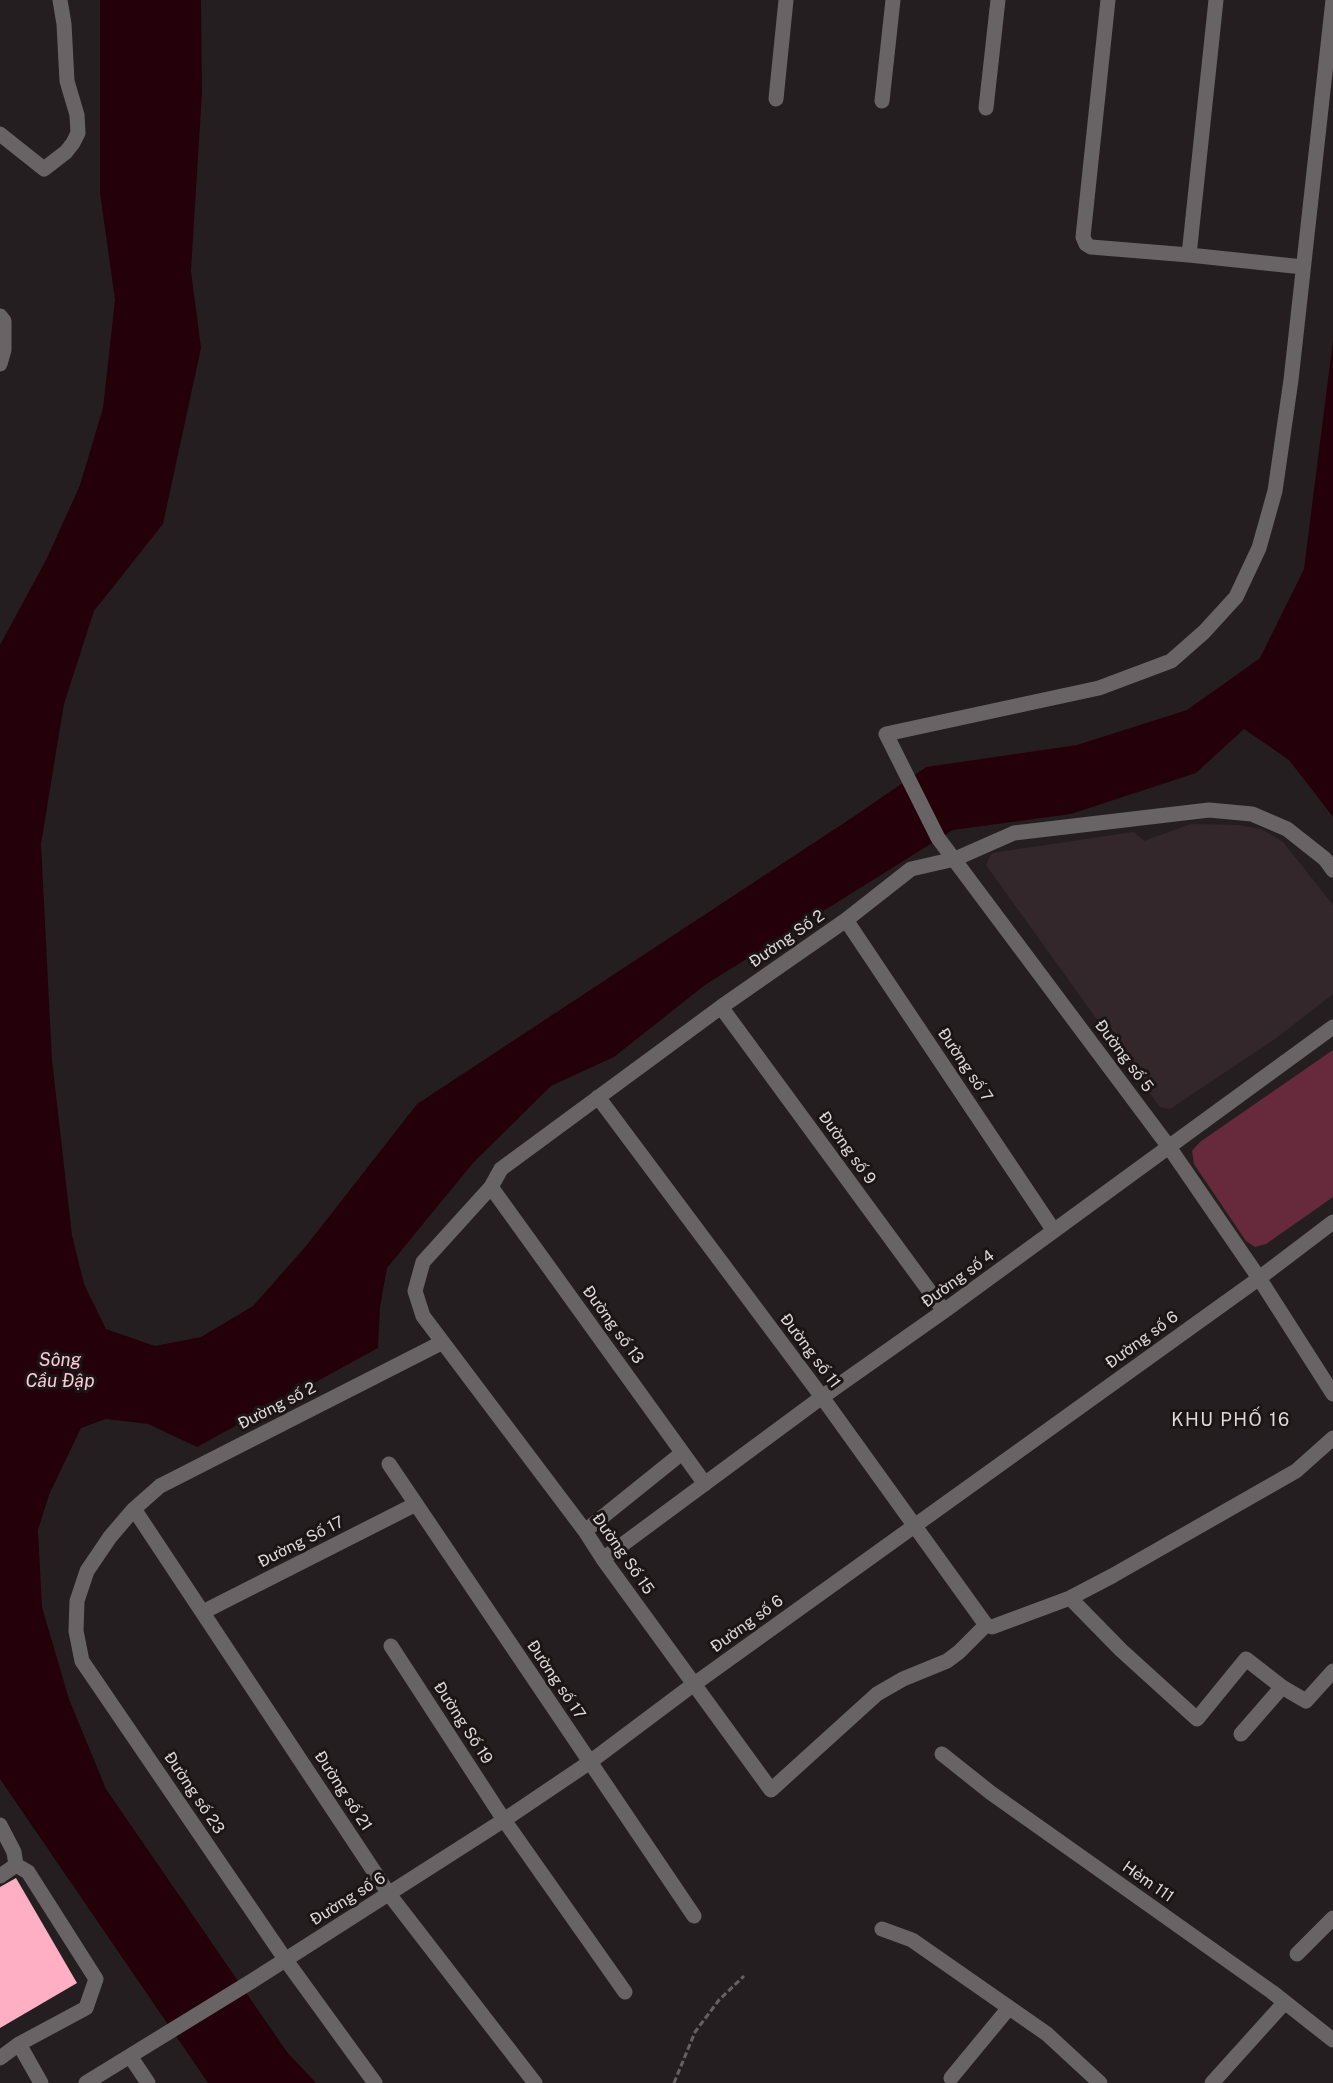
<!DOCTYPE html>
<html>
<head>
<meta charset="utf-8">
<style>
  body { margin:0 }
  canvas { display:block; background:#251e20 }
</style>
</head>
<body>
<canvas width="1333" height="2083"></canvas>
<script>
const g = document.querySelector('canvas').getContext('2d');
g.lineJoin = 'round';
function fill(path, color) { g.fillStyle = color; g.fill(path, 'evenodd'); }
const shape = rows => new Path2D(rows.map(r => 'M' + r).join(''));
function stroke(path, color, width, dash) { g.strokeStyle = color; g.lineWidth = width; g.lineCap = dash ? 'butt' : 'round'; g.setLineDash(dash || []); g.stroke(path); }
function label(font, color, halo, rows, align = 'center') {
  g.font = font + ' "Public Sans",sans-serif'; g.lineWidth = 6; g.setLineDash([]); g.textBaseline = 'middle'; g.strokeStyle = halo; g.fillStyle = color; for (const [text, x, y, turn = 0] of rows) {
    g.save(); g.translate(x, y); g.rotate((+turn || 0) * Math.PI / 180); g.textAlign = isNaN(turn) ? turn : align; if (halo) g.strokeText(text, 0, 0); g.fillText(text, 0, 0); g.restore();
  }
}
const built = shape([
  [1191,824,1238,825,1261,829,1283,842,1333,905,1333,994,1275,1039,1170,1109,1160,1107,986,865,992,853,1134,832,1144,841]
]);
const green = shape([
  [1333,1050,1333,1197,1266,1244,1255,1247,1246,1241,1194,1164,1192,1151,1200,1142]
]);
const water = shape([
  [100,0,201,0,202,93,191,271,201,348,163,524,94,611,64,704,41,844,52,1060,72,1235,84,1284,106,1329,155,1346,201,1337,253,1306,306,1246,417,1104,853,817,926,767,1077,745,1187,710,1260,658,1304,569,1333,340,1333,817,1289,760,1244,729,1196,773,1071,814,953,830,705,985,614,1057,551,1086,473,1163,387,1268,380,1307,378,1348,197,1447,148,1424,106,1419,81,1428,49,1495,38,1530,42,1607,69,1699,106,1789,287,2052,316,2083,208,2083,0,1779,0,645,47,558,80,485,103,408,115,300,100,193]
]);
const building = shape([
  [16,1878,77,1983,0,2028,0,1887]
]);
const path = shape([
  [674,2083,695,2032,719,2000,744,1976]
]);
const minor = shape([
  [1108,0,1083,237,1086,244,1091,247,1189,255],
  [1216,0,1189,255,1303,267],
  [1333,0,1291,380,1275,491,1259,548,1236,597,1204,632,1171,661,1099,688,886,734,938,838,1169,1147,1259,1278,1333,1394],
  [776,99,786,0],
  [882,101,893,0],
  [986,108,998,0],
  [0,134,44,169,66,152,73,143,78,133,77,115,67,81,64,24,60,0],
  [0,316,4,321,4,350,0,364],
  [846,920,1054,1231],
  [721,1007,944,1311],
  [598,1097,822,1397,986,1625,992,1627,1070,1598,1112,1576,1296,1471,1333,1438],
  [491,1187,705,1484],
  [389,1464,694,1916],
  [134,1509,389,1894,535,2083],
  [585,1531,682,1453],
  [603,1559,822,1397,944,1311,1333,1027],
  [1070,1598,1121,1650,1197,1719,1246,1659,1282,1687,1306,1701,1333,1671],
  [203,1612,416,1504],
  [986,1625,959,1652,947,1661,903,1679,877,1694,771,1790,603,1559,585,1531,423,1316,415,1291,423,1262,491,1187,501,1169,721,1007,846,920,911,869,955,859,1014,833,1209,810,1252,814,1287,829,1325,859,1333,870],
  [391,1646,504,1820,625,1992],
  [1241,1734,1282,1687],
  [942,1754,991,1793,1272,1992,1333,2040],
  [0,1825,14,1852,16,1865,28,1872,96,1979,86,2008,19,2044],
  [0,1876,16,1865],
  [882,1929,912,1940,1047,2034,1100,2083],
  [1297,1954,1333,1918],
  [130,2056,148,2083],
  [0,2058,19,2044,41,2083],
  [951,2078,1008,2009],
  [86,2083,252,1981,504,1820,590,1762,686,1690,1254,1282,1333,1222],
  [375,2083,285,1959,82,1661,76,1631,77,1601,87,1571,110,1537,134,1509,160,1486,441,1343],
  [1212,2083,1285,2002]
]);
const streetNames = [
  ["Đường Số 2",787,939,-35],
  ["Đường số 5",1124,1056,53],
  ["Đường số 7",965,1065,56],
  ["Đường số 9",847,1148,54],
  ["Đường số 4",958,1279,-36],
  ["Đường số 13",613,1325,54],
  ["Đường số 6",1142,1340,-36],
  ["Đường số 11",810,1351,53],
  ["Đường số 2",277,1406,-27],
  ["Đường Số 17",301,1542,-27],
  ["Đường Số 15",623,1554,55],
  ["Đường số 6",747,1624,-36],
  ["Đường số 17",556,1680,56],
  ["Đường Số 19",463,1723,57],
  ["Đường số 21",343,1791,57],
  ["Đường số 23",194,1793,56],
  ["Hẻm 111",1148,1882,35],
  ["Đường số 6",348,1899,-32]
];
const waterNames = [
  ["Sông",60,1360],
  ["Cầu Đập",60,1381]
];
const neighbourhoodNames = [
  ["KHU PHỐ 16",1231,1420]
];
fill(built, '#34272b');
fill(green, '#672a3d');
fill(water, '#24000b');
fill(building, '#ffafc3');
stroke(path, '#666062', 3, [6, 3]);
stroke(minor, '#686465', 15);
label('16px', '#dfdadb', '#1c1516', streetNames);
label('italic 18px', '#ffcbd7', '#1c1516', waterNames);
g.letterSpacing = '1.5px';
label('18px', '#dfdadb', '#1c1516', neighbourhoodNames);
g.letterSpacing = '0px';
</script>
</body>
</html>
